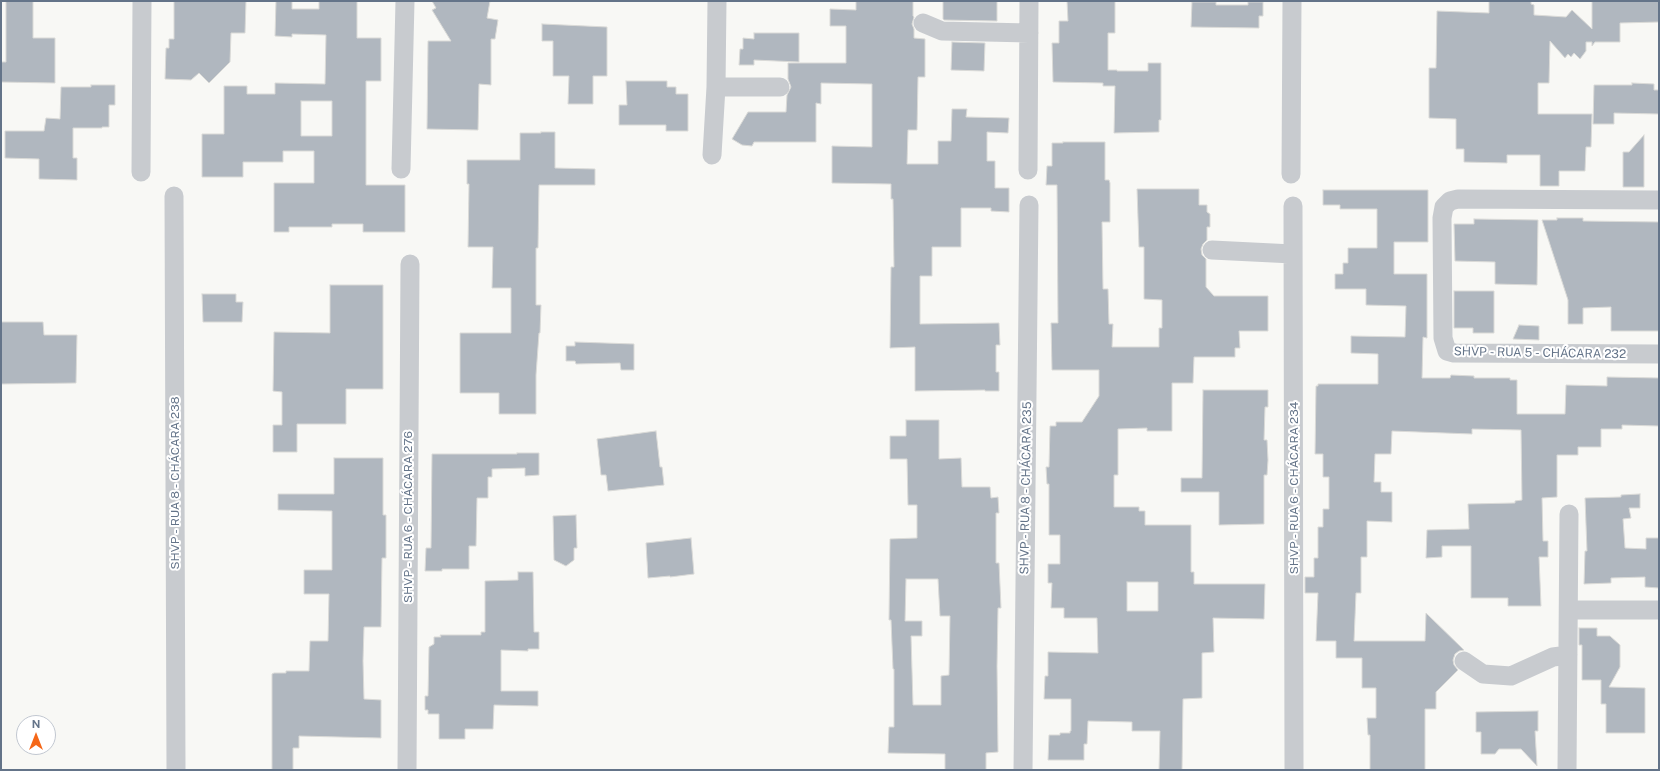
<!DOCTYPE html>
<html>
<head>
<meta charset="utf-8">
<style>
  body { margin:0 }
  #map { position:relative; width:1660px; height:771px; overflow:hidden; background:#f8f8f5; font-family:"Public Sans",sans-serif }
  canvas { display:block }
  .frame { position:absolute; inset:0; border:2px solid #647489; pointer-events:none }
  .north { position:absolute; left:16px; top:715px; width:40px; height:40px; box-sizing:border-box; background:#fff; border:1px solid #c1c7d0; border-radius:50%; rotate:0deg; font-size:11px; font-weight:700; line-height:16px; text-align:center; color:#647489 }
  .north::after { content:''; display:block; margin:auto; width:14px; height:18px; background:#f56718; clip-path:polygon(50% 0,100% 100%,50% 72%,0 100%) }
</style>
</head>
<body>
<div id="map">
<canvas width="1660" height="771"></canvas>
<div class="frame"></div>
<div class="north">N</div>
</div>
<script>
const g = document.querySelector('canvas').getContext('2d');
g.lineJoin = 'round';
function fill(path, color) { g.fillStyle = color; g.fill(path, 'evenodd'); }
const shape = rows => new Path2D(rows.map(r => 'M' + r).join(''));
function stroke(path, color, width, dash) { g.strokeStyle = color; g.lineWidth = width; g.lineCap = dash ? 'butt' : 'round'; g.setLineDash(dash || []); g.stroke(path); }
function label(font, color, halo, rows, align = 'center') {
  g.font = font + ' "Public Sans",sans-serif'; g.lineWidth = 4; g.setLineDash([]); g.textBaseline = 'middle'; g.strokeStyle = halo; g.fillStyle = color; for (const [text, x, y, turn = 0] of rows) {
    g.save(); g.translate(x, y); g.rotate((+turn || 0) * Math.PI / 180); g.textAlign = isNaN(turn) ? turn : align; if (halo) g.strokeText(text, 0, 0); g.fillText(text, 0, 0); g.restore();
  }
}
const building = shape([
  [6,1,33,1,33,38,55,38,55,83,1,82,1,62,6,62,6,1],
  [174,1,246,1,245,33,231,33,230,62,209,83,199,73,191,80,165,79,166,48,169,48,169,39,174,39,174,1],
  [276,1,292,1,292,9,319,9,319,1,357,1,357,38,381,38,381,81,366,81,366,185,405,185,405,232,363,232,363,224,332,224,332,227,289,227,289,232,274,232,274,183,314,183,314,151,283,151,283,162,243,162,243,177,202,177,202,134,224,134,224,86,247,86,247,94,275,94,275,83,325,84,326,35,292,34,292,37,275,36,276,1],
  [301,101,332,101,332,136,301,136,301,101],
  [432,1,490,1,487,18,498,20,495,39,491,39,491,85,479,84,478,130,427,129,428,41,451,41,432,10,436,8,432,1],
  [856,1,913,1,913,16,914,17,912,24,914,29,914,38,925,39,925,77,918,77,917,130,908,130,907,164,938,164,938,141,951,141,952,109,967,109,966,117,1009,118,1008,133,987,132,987,161,995,161,995,188,1009,188,1009,212,991,211,991,208,961,208,961,247,932,247,932,276,920,276,920,324,999,323,1000,345,996,345,996,372,999,372,999,391,985,391,985,390,915,391,915,347,890,348,891,267,894,267,893,199,891,199,891,184,832,183,832,146,872,147,872,84,821,83,821,104,816,103,816,142,754,142,752,146,742,145,732,139,748,112,786,112,787,95,791,87,788,79,788,63,846,63,846,26,830,26,830,9,856,10,856,1],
  [943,1,997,1,997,21,944,20,943,19,943,1],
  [1067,1,1115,1,1115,33,1108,33,1108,70,1117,70,1117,71,1148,71,1148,63,1161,63,1161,120,1159,120,1159,132,1114,133,1115,86,1103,86,1103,83,1053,82,1052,43,1059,43,1059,21,1068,21,1067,1],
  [1489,1,1531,1,1531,4,1534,5,1534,15,1566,17,1572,10,1592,29,1592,1,1659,1,1659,22,1620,23,1620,42,1595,42,1592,46,1592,42,1586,42,1586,51,1580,59,1574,53,1571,57,1568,54,1565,58,1550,41,1549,83,1538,83,1538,114,1592,114,1591,147,1586,147,1585,171,1559,171,1559,186,1540,186,1540,155,1507,155,1507,163,1464,162,1464,149,1456,149,1456,119,1429,118,1429,68,1436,68,1437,11,1489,13,1489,1],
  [1192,2,1216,2,1216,5,1248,5,1248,2,1263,2,1263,16,1259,16,1259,28,1191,27,1192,2],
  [542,24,607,27,607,76,593,76,593,104,568,104,569,76,553,76,553,41,542,41,542,24],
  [754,33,799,33,799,62,754,60,754,65,739,65,740,49,743,49,743,38,754,39,754,33],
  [952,42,985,43,984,71,951,70,952,42],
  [626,81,667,81,667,87,676,87,676,94,688,94,688,131,666,131,666,125,619,125,619,105,627,105,626,81],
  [1632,83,1654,84,1654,90,1659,90,1659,114,1614,113,1614,124,1593,124,1594,85,1632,85,1632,83],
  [91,85,115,85,115,105,109,105,109,127,102,127,102,128,73,128,73,158,77,158,77,180,39,179,39,159,5,158,5,131,44,131,46,118,60,119,61,87,91,87,91,85],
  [541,132,555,132,555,168,595,169,595,185,539,185,538,248,536,248,536,305,541,305,540,333,539,333,536,375,536,414,499,414,499,393,460,393,460,333,511,333,511,288,492,288,493,247,468,247,469,184,467,184,467,160,520,160,520,133,541,133,541,132],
  [1644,135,1644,187,1623,187,1623,152,1629,152,1644,135],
  [1063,142,1105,142,1105,180,1109,180,1110,183,1110,222,1102,222,1103,289,1108,289,1109,324,1113,324,1112,347,1159,347,1159,328,1162,328,1162,300,1144,299,1144,247,1139,247,1137,189,1199,189,1199,205,1207,205,1207,212,1210,214,1210,227,1207,227,1207,240,1203,244,1201,249,1202,255,1206,259,1206,287,1214,296,1268,296,1268,331,1239,331,1240,348,1235,348,1235,357,1194,357,1193,383,1172,383,1172,431,1147,431,1147,428,1118,429,1118,475,1114,475,1114,507,1139,507,1139,511,1145,511,1145,525,1191,525,1191,572,1194,572,1194,584,1265,584,1264,619,1213,618,1214,652,1202,653,1202,698,1183,699,1182,770,1159,770,1160,731,1132,731,1132,722,1088,721,1087,744,1084,744,1084,760,1048,760,1049,735,1060,735,1060,733,1070,733,1070,731,1071,731,1071,699,1044,699,1045,676,1048,676,1048,652,1098,653,1097,618,1064,618,1064,608,1051,608,1052,583,1048,583,1048,564,1060,564,1060,535,1049,535,1049,484,1047,484,1046,467,1049,467,1050,426,1056,426,1056,422,1082,422,1099,396,1099,370,1052,370,1051,323,1058,323,1057,185,1046,185,1047,166,1052,166,1052,143,1063,143,1063,142],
  [1127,582,1158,582,1158,611,1127,611,1127,582],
  [1323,190,1428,190,1428,242,1394,242,1394,274,1427,274,1427,338,1423,337,1422,378,1450,378,1451,375,1474,376,1474,378,1510,378,1510,380,1517,380,1517,414,1565,414,1566,385,1607,386,1607,377,1659,378,1659,426,1622,425,1622,429,1601,429,1601,447,1578,447,1578,455,1557,455,1557,497,1542,498,1543,541,1548,541,1548,557,1539,557,1541,606,1508,606,1508,598,1471,598,1471,546,1442,546,1442,557,1426,558,1427,530,1469,529,1468,504,1515,503,1515,501,1522,500,1521,430,1472,429,1472,434,1392,431,1391,454,1375,454,1374,482,1381,482,1381,492,1392,492,1392,522,1367,521,1367,557,1361,557,1361,593,1356,593,1354,641,1425,641,1426,613,1464,650,1459,651,1455,654,1453,660,1454,665,1458,670,1436,692,1436,709,1425,709,1425,770,1370,770,1370,735,1368,735,1367,718,1376,718,1376,688,1362,688,1362,658,1336,658,1336,641,1316,641,1318,593,1305,593,1305,577,1314,577,1314,558,1318,558,1318,527,1323,527,1323,509,1329,509,1329,477,1323,477,1323,454,1315,454,1316,386,1318,386,1318,384,1378,384,1378,354,1351,353,1351,336,1405,337,1406,306,1366,305,1366,289,1335,289,1335,274,1343,274,1343,263,1348,263,1348,248,1377,248,1377,209,1340,209,1340,205,1323,205,1323,190],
  [1557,218,1583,218,1583,221,1659,222,1659,331,1611,331,1611,307,1583,308,1583,324,1568,324,1568,300,1542,220,1557,220,1557,218],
  [1474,219,1538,220,1537,285,1495,284,1495,262,1455,261,1454,224,1474,224,1474,219],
  [330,285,383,285,383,389,346,389,346,424,297,424,297,452,273,452,273,425,282,425,282,392,273,391,274,332,330,333,330,285],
  [1454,291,1494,291,1494,333,1473,333,1473,328,1454,328,1454,291],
  [202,294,236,294,236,302,243,302,242,322,203,322,202,294],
  [1,322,43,322,44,335,77,335,76,383,1,384,1,322],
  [1519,325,1539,326,1539,340,1513,339,1519,325],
  [575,342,634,344,634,370,621,370,620,363,576,364,575,361,566,361,566,346,575,346,575,342],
  [1203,390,1268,390,1268,407,1265,407,1264,440,1267,440,1268,460,1267,475,1264,475,1264,524,1219,525,1219,492,1181,492,1181,478,1202,478,1203,390],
  [906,420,939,420,939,459,961,458,962,487,990,487,991,498,998,497,999,513,996,513,996,563,999,563,1001,608,998,608,997,666,998,752,986,753,986,770,945,770,945,754,888,753,889,727,894,727,894,669,893,669,891,620,889,620,890,539,917,538,917,505,908,505,907,459,890,459,890,436,906,436,906,420],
  [906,579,938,579,940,616,950,616,949,675,941,676,941,705,913,705,911,636,922,636,922,621,905,621,906,579],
  [656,431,660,467,662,467,664,485,608,491,606,475,601,475,597,439,656,431],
  [517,453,539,453,539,475,525,476,525,468,492,469,492,477,488,477,488,498,477,498,476,546,469,546,469,569,442,569,442,571,425,571,426,548,431,548,432,454,517,454,517,453],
  [334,458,383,458,383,515,386,515,386,558,382,558,381,627,364,627,363,661,364,699,381,700,381,738,299,736,299,748,293,748,293,770,272,770,272,674,274,673,286,673,286,671,309,671,310,641,328,641,329,594,304,594,304,570,332,570,332,511,278,510,278,494,334,494,334,458],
  [1640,494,1640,508,1629,508,1631,518,1623,519,1625,548,1646,549,1646,538,1659,538,1659,588,1645,587,1645,577,1611,578,1611,583,1584,584,1585,551,1587,551,1585,498,1621,497,1621,495,1640,494],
  [576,515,577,548,574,548,574,560,566,566,554,560,553,516,576,515],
  [691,538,694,574,670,577,670,576,648,578,646,543,691,538],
  [518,572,533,572,534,632,539,632,539,649,528,649,528,651,501,650,501,691,538,691,538,706,494,705,493,729,465,729,465,739,439,739,439,714,428,714,428,710,425,710,425,696,428,696,429,647,434,644,434,637,441,637,440,635,481,635,481,632,485,632,485,581,518,580,518,572],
  [1579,628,1597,628,1597,636,1610,636,1620,645,1620,667,1609,687,1645,688,1645,733,1606,733,1606,704,1601,704,1601,680,1582,680,1582,645,1579,645,1579,628],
  [1538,711,1538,731,1535,731,1537,766,1521,749,1499,749,1495,754,1481,754,1481,732,1476,732,1476,712,1538,711]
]);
const minor = shape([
  [923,23,942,31,1029,33],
  [716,87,780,87],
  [712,155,716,87,717,1],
  [401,169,405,1],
  [1028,170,1029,1],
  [141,172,142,1],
  [1291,174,1292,1],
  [174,196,176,770],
  [1659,200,1458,199,1450,201,1444,207,1442,218,1443,338,1447,351,1454,353,1659,354],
  [1293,206,1294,770],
  [1212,250,1293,254],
  [1569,610,1659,610],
  [1464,661,1483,674,1511,676,1553,657,1568,655],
  [407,770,410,264],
  [1023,770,1029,205],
  [1567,770,1569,514]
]);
const streetNames = [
  ["SHVP - RUA 5 - CHÁCARA 232",1540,353,1],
  ["SHVP - RUA 8 - CHÁCARA 238",175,483,-90],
  ["SHVP - RUA 8 - CHÁCARA 235",1026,488,-89],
  ["SHVP - RUA 6 - CHÁCARA 234",1294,488,-90],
  ["SHVP - RUA 6 - CHÁCARA 276",408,517,-90]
];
fill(building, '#b0b7bf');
stroke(building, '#dadad7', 1);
stroke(minor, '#c8cbcf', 19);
label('12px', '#647489', '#fff', streetNames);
</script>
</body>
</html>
